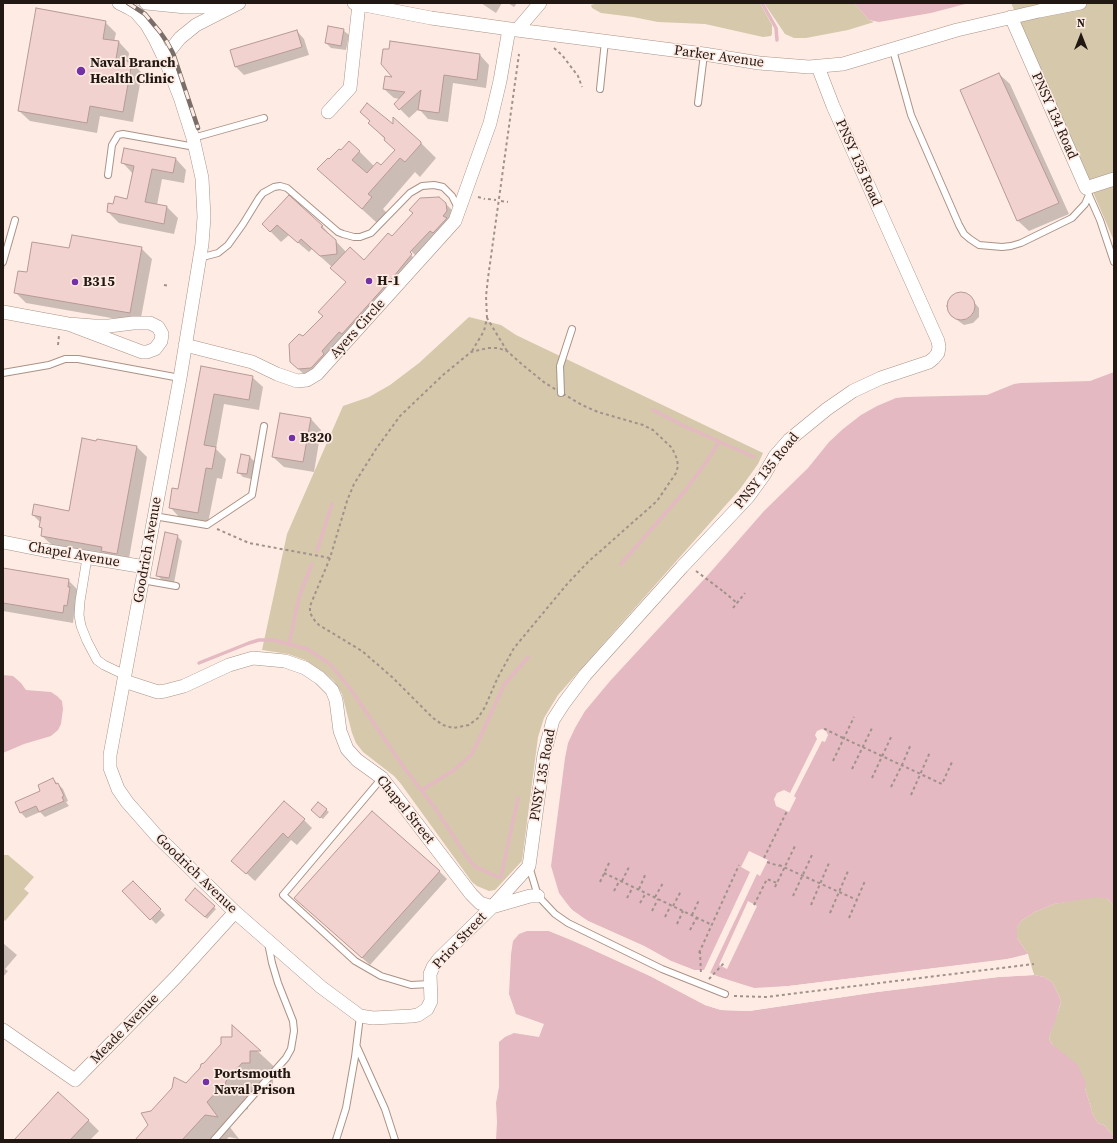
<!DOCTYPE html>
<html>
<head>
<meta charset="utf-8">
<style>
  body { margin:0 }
  #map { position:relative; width:1117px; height:1143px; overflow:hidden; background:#feece4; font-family:"Source Serif 4",serif }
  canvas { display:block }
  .frame { position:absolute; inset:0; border:4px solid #221813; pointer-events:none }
  .north { position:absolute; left:1061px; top:16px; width:40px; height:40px; -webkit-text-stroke:3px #feece4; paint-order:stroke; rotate:0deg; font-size:11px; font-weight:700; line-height:16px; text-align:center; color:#221813 }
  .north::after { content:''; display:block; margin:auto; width:14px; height:18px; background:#221813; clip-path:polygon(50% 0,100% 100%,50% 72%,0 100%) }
</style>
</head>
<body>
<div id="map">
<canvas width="1117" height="1143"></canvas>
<div class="frame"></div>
<div class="north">N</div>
</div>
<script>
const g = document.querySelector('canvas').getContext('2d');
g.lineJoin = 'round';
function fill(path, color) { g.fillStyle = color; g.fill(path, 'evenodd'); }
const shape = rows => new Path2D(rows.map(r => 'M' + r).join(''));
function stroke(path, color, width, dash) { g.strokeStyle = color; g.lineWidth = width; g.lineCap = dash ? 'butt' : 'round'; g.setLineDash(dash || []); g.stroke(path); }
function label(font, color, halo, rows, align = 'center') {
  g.font = font + ' "Source Serif 4",serif'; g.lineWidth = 3.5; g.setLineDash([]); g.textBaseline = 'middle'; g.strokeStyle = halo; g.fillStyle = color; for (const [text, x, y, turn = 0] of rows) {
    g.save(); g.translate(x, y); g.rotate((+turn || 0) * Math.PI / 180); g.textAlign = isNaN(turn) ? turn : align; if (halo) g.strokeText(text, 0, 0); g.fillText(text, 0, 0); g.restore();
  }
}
const green = shape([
  [598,3,760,3,772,25,772,34,771,36,763,37,705,24,658,22,633,17,601,13,592,8,591,5],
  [764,3,854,3,869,20,874,22,848,30,806,38,794,38,785,34],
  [1011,3,1114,3,1114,241,1026,36],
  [469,317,501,325,516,335,763,453,758,464,740,489,558,695,544,718,538,737,522,861,495,890,489,891,477,886,472,882,401,784,394,776,363,752,356,743,352,733,342,694,334,681,326,674,305,660,288,654,262,650,287,534,343,406,369,397,390,385,419,363],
  [3,855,8,855,34,877,24,889,29,893,5,921,3,919],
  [1089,897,1103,897,1108,899,1114,906,1114,1137,1104,1125,1098,1123,1093,1115,1085,1088,1050,1041,1049,1037,1059,1009,1061,1001,1059,996,1052,982,1044,977,1034,975,1028,954,1017,938,1017,928,1021,921,1035,912,1054,904]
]);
const water = shape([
  [854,3,969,3,931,13,879,22,869,20],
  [1114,372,1114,906,1108,899,1097,897,1054,904,1035,912,1021,921,1017,928,1017,938,1028,954,1015,958,789,986,754,988,719,977,703,970,694,970,671,961,644,946,588,921,571,909,559,893,551,866,565,758,568,743,575,728,585,711,610,681,708,575,764,511,808,468,829,442,843,429,861,415,877,406,896,398,905,397,987,395,1014,384,1021,383,1090,381],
  [3,675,13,676,21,683,26,690,51,692,57,696,62,701,63,709,61,724,58,730,51,736,24,744,3,753],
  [527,931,549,931,567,938,650,976,705,1005,721,1010,749,1011,877,992,999,977,1034,975,1044,977,1052,982,1059,996,1061,1001,1056,1019,1049,1037,1050,1041,1052,1044,1078,1065,1086,1084,1085,1088,1093,1115,1098,1123,1104,1125,1114,1137,1114,1140,496,1140,497,1122,496,1103,499,1087,499,1042,505,1037,514,1033,539,1037,544,1024,516,1014,509,994,511,954,513,941,519,934]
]);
const pier = shape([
  [822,729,826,731,828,735,825,742,822,741,794,796,796,798,789,812,776,806,774,799,777,793,784,790,790,793,817,739,815,735,817,731],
  [749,851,768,860,760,876,757,874,710,973,719,977,746,986,754,988,772,988,1003,960,1028,954,1028,956,1003,962,790,988,754,990,718,979,703,972,693,972,670,963,643,948,587,923,574,914,563,903,565,902,575,913,588,921,644,946,671,961,694,970,704,970,750,872,741,867],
  [748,901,757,906,727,969,719,965],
  [544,929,556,932,583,943,651,974,706,1003,721,1008,749,1009,877,990,998,975,1034,973,1034,975,998,977,877,992,749,1011,721,1010,705,1005,650,976,583,945,549,931,543,931]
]);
const shadow = shape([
  [481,3,502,3,496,13],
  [508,3,517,3,514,7],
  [105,22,116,33,114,42,119,42,129,53,128,62,132,63,142,73,133,122,100,116,97,133,30,121,19,111],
  [343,30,349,35,346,50,331,48,326,43],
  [297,31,304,39,309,55,244,75,236,67,231,51],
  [391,42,480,55,489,65,486,88,453,83,448,122,428,119,419,109,409,118,395,104,400,99,394,98,384,89,394,79,390,50],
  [999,74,1010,84,1069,214,1029,231,1018,221,961,90],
  [361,112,421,143,436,158,420,177,415,172,383,209,387,213,377,223,318,169,329,160,359,151,374,166,381,166,395,150,370,123,371,122],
  [176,159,186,170,184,183,162,179,157,205,167,207,178,218,174,234,119,223,108,212,114,205,128,200,133,174,123,163],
  [445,203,456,214,453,227,456,230,444,243,441,241,421,261,407,247,405,249,422,266,353,344,350,341,332,363,334,365,323,378,309,379,291,362,303,338,324,316,347,282,332,267,312,249,309,252,289,235,281,242,263,224,322,226,346,252,364,261,392,238],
  [141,248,152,259,140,323,26,303,15,292,27,273,70,249],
  [3,263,5,265,3,273],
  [959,294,968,295,979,308,979,317,973,323,964,325,957,320,949,311,949,302,955,295],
  [202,367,252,377,263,387,259,410,224,404,216,449,226,459,222,479,217,478,208,523,180,518,170,507,179,490],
  [311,419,321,430,314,472,284,467,273,457],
  [136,446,147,457,128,564,53,546,42,536,43,530,40,527,41,523,33,515,70,512],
  [250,457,255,462,251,479,243,477,238,472],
  [177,536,182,541,174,583,162,580,157,575],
  [3,569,68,580,79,591,77,616,74,615,73,623,3,611],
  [53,779,63,789,68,801,66,802,69,806,45,817,40,812,26,818,21,813,16,802,42,791],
  [318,803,329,812,323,819,314,812],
  [304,820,312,828,297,845,291,840,255,881,233,861],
  [439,871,447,879,370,965,304,906],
  [133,882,165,915,156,924,124,891],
  [195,890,216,909,207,919,187,899],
  [3,943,17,955,5,969,8,971,3,977],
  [233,1028,282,1074,273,1074,273,1086,266,1086,248,1105,248,1109,244,1110,229,1126,239,1139,229,1137,226,1140,136,1140,149,1126,151,1112,186,1084,205,1064,233,1038],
  [88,1120,99,1131,90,1140,16,1140]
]);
const stream = shape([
  [762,3,776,28,777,40],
  [653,410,682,425,754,457],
  [317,551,332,504],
  [621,564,685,491,707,461,719,442],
  [289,645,299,597,312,564],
  [199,663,249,643,259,640,273,640,307,649,330,664,349,687,405,769,435,808,469,860,476,867,498,877,501,877,518,798],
  [422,790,454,770,471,755,476,746,504,685,528,657]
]);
const building = shape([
  [36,8,106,21,103,39,119,41,116,59,132,62,123,112,90,106,87,123,18,111,36,8],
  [328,26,344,29,341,46,325,43,328,26],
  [297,30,302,47,235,67,230,50,297,30],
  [390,41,480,54,477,80,444,75,439,113,418,110,421,90,399,110,394,104,405,92,383,89,385,76,392,77,381,64,383,49,389,49,390,41],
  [999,73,1059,203,1017,221,960,90,999,73],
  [367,103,393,124,393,117,421,142,421,144,405,162,400,158,368,194,372,197,362,209,317,169,328,158,329,159,339,149,341,150,349,141,360,151,352,160,367,173,377,162,381,165,395,150,384,140,385,138,368,123,370,121,360,112,367,103],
  [124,148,176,158,173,173,152,169,145,202,167,206,164,224,107,212,108,203,113,204,115,196,127,199,134,166,121,163,124,148],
  [289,195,323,226,321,227,336,240,337,254,320,256,301,239,298,243,277,225,270,232,262,224,289,195],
  [439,197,446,203,447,211,443,216,447,218,433,233,430,231,410,252,412,254,394,276,342,334,339,332,322,351,324,354,311,368,298,369,290,362,289,344,299,334,303,336,323,316,318,312,346,282,330,268,350,247,364,260,388,233,392,236,413,213,409,210,420,198,439,197],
  [72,235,142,247,130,313,14,293,18,271,27,272,32,242,69,248,72,235],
  '947 306a14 14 0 1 1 28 0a14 14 0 1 1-28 0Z',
  [201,366,253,376,249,400,214,394,204,445,216,447,212,469,206,468,198,513,169,508,172,488,178,489,201,366],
  [280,413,311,418,303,462,272,457,280,413],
  [82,438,96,441,97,439,137,446,117,554,101,551,102,547,41,536,42,528,39,527,41,517,32,515,34,504,69,511,82,438],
  [241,454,250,456,247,474,237,473,241,454],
  [165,532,178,535,169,578,156,576,165,532],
  [3,568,69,579,68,587,70,587,67,606,64,605,63,613,3,603,3,568],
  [53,778,56,784,58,783,64,796,62,797,64,801,39,812,36,806,20,813,15,802,40,791,38,785,53,778],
  [284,801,305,819,288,838,283,833,246,874,231,861,284,801],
  [318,802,327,809,320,818,311,810,318,802],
  [372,811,440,871,362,958,294,898,372,811],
  [133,881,161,909,150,920,122,891,133,881],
  [195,888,215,906,205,917,185,900,195,888],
  [232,1025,261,1051,250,1051,250,1063,242,1063,226,1081,225,1086,221,1087,207,1102,218,1117,205,1115,182,1140,135,1140,148,1125,141,1113,151,1111,172,1088,174,1077,186,1083,200,1068,201,1064,204,1063,221,1044,221,1037,232,1037,232,1025],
  [58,1092,89,1120,70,1140,14,1140,58,1092]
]);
const path = shape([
  [554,48,562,55,578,76,582,87],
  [478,197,485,199],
  [488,199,496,200],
  [501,201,508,202],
  [164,285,169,286],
  [487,318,486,296,488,278,519,54],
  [58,345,59,335],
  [488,348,498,348,507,351,524,366,545,383,582,405,598,412,643,425,653,430,672,448,677,459,678,466,676,473,657,501,588,562,568,583,514,648,497,679,485,707,478,718,469,725,453,728,443,725,433,718,392,677,362,651,319,625,315,621,310,613,310,606,330,558,347,501,354,484,376,449,400,416,443,375,471,352,488,348],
  [472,351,484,331,487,318,507,351],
  [217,529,249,543,330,558],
  [696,571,724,592],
  [724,592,737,603],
  [733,608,745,593],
  [825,730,825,729,841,737],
  [841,737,942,784,952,762],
  [833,761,854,717],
  [852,769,873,726],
  [872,778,892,735],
  [891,787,902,765,911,744],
  [911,795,930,752],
  [764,858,787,811],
  [767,862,779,866],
  [779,865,857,900],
  [604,873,712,925],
  [622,881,630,865],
  [600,882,610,861],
  [775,887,795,846],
  [639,889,646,873],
  [614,891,620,880],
  [793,896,812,855],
  [655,897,663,883],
  [627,898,633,887],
  [640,903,646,893],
  [754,905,767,879,777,883],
  [811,905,829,863],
  [673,906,681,891],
  [652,911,658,899],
  [830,913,848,871],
  [692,915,699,900],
  [665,917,671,905],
  [849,918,865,881],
  [677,924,683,911],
  [690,930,697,917],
  [700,951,701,975],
  [699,953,739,865],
  [709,979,724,963],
  [734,996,766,997,1034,964]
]);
const service = shape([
  [893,50,911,115,959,225,964,234,970,239,979,245,1002,247,1011,246,1021,243,1072,218,1085,204,1089,195],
  [600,89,605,41],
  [698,103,704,54],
  [193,138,264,118],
  [108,175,112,145,118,135,123,134,195,147],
  [1088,193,1100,220,1114,262],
  [199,258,218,253,228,245,243,224,259,198,263,193,274,187,280,186,287,188,338,232,343,234,354,237,360,237,371,233,410,193,422,186,434,185,443,187,452,196,458,208],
  [3,262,15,220],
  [3,373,49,365,65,359,78,359,180,378],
  [561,393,560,366,572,329],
  [154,516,207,525,252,495,264,426],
  [142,580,176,586],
  [382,778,283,895,355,961,381,976,411,985,430,984],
  [529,866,538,896,555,914,568,923,662,969,725,994],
  [357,1047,385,1109,395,1140],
  [214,1140,271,1075,286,1058,291,1049,294,1031,293,1021,278,983,272,963,268,943],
  [336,1140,346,1108,355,1057,360,1016]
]);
const pedestrian = shape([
  [87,558,80,601,79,615,81,626,87,641,97,660,104,665,125,675]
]);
const minor = shape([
  [119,3,129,8,136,12,147,25,155,39,167,64,180,97,193,138,202,178,204,217,202,244,180,378,110,755,110,768,118,789,127,802,156,835,235,912,321,987,360,1016,373,1018,412,1016,418,1015,427,1009,431,1001,430,974,433,967,439,959,492,907,529,866,544,755,553,720,564,703,585,675,682,567,748,497,764,475,775,456,789,440,827,409,853,391,881,378,929,362,934,358,938,353,939,347,938,341,833,106,818,67],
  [146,3,186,7,201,7,225,3],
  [354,3,431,18,517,30,704,54,759,63,809,67,843,64,957,30,1039,11,1080,3],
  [1011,17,1086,188,1114,179],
  [517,30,540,3],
  [164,58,180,38,196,25,239,3],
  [328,112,350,88,359,4],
  [3,312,68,324,94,326,109,326,133,323,150,323,158,327,162,334,161,341,155,349,147,352,142,352,68,324],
  [185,345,252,362,277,374,297,381,307,380,317,374,455,221,490,123,500,81,509,29],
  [3,542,43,550,145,567],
  [124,681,158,692,165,691,184,686,229,665,253,658,285,661,305,668,320,678,332,690,336,700,340,731,347,749,357,760,382,778,471,894,480,903,492,907,530,896,538,896],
  [3,1030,75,1080,176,977,235,912]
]);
const rail = shape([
  [128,3,145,14,160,32,167,42,173,53,198,128]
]);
const markers = [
  [81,71,5,"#7431a6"],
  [369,281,4,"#7431a6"],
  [75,282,4,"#7431a6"],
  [292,438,4,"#7431a6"],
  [206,1082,4,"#7431a6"]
];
const streetNames = [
  ["Parker Avenue",719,57,8],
  ["PNSY 134 Road",1054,116,66],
  ["PNSY 135 Road",858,163,66],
  ["Ayers Circle",358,329,-48],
  ["PNSY 135 Road",767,471,-51],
  ["Goodrich Avenue",148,550,-80],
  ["Chapel Avenue",74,555,10],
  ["PNSY 135 Road",543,775,-80],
  ["Chapel Street",405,810,51],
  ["Goodrich Avenue",196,874,44],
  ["Prior Street",460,941,-47],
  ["Meade Avenue",125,1029,-46]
];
const poiNames = [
  ["Naval Branch",90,63],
  ["Health Clinic",90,79],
  ["H-1",377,281],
  ["B315",83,282],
  ["B320",300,438],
  ["Portsmouth",214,1074],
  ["Naval Prison",214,1090]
];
fill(green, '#d5c8ab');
fill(water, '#e4b9c1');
fill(pier, '#feece4');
fill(shadow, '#0003');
stroke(stream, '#e4b9c1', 3.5);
fill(building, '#f2d2ce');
stroke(building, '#b79995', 1);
stroke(service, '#ac9286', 8);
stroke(pedestrian, '#ac9286', 10);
stroke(minor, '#ac9286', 14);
stroke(path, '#a0928b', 2, [3, 3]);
stroke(service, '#fff', 6);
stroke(pedestrian, '#fff', 9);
stroke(minor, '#fff', 13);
stroke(rail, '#7b6e68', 4.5);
stroke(rail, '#feece4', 3, [9]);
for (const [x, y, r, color] of markers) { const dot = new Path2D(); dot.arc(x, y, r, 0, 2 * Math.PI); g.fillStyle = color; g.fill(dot); stroke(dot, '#feece4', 1.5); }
label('14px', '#221813', '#feece4', streetNames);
label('bold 14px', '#221813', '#feece4', poiNames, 'left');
</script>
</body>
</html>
